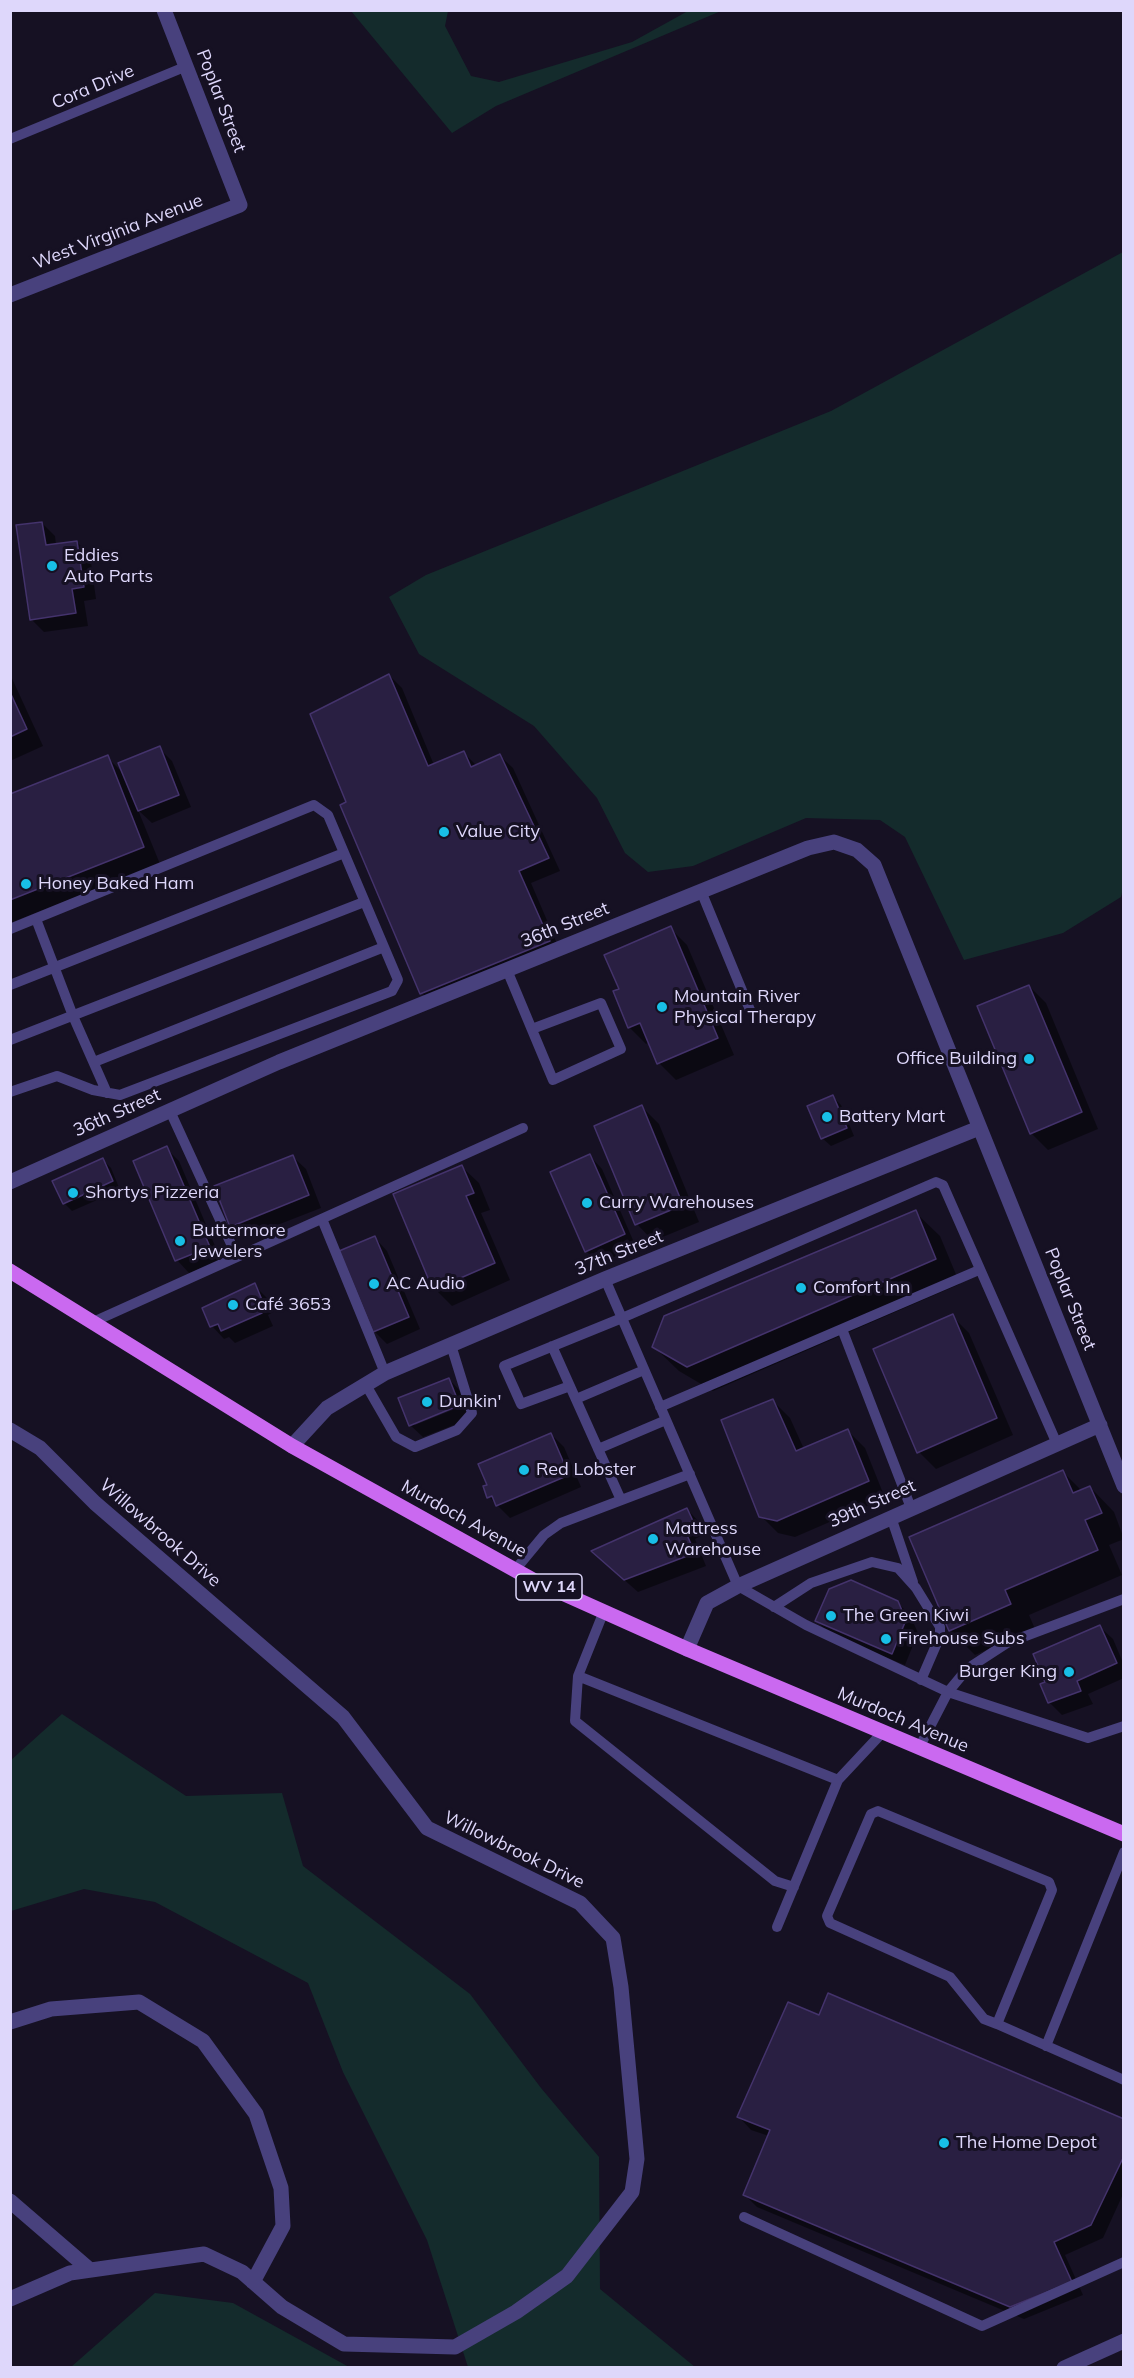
<!DOCTYPE html>
<html>
<head>
<meta charset="utf-8">
<style>
  body { margin:0 }
  #map { position:relative; width:1134px; height:2378px; overflow:hidden; background:#161123; font-family:Mulish,sans-serif }
  canvas { display:block }
  .frame { position:absolute; inset:0; border:12px solid #ded7fb; pointer-events:none }
</style>
</head>
<body>
<div id="map">
<canvas width="1134" height="2378"></canvas>
<div class="frame"></div>
</div>
<script>
const g = document.querySelector('canvas').getContext('2d');
g.lineJoin = 'round';
function fill(path, color) { g.fillStyle = color; g.fill(path, 'evenodd'); }
const shape = rows => new Path2D(rows.map(r => 'M' + r).join(''));
function stroke(path, color, width, dash) { g.strokeStyle = color; g.lineWidth = width; g.lineCap = dash ? 'butt' : 'round'; g.setLineDash(dash || []); g.stroke(path); }
function label(font, color, halo, rows, align = 'center') {
  g.font = font + ' Mulish,sans-serif'; g.lineWidth = 6; g.setLineDash([]); g.textBaseline = 'middle'; g.strokeStyle = halo; g.fillStyle = color; for (const [text, x, y, turn = 0] of rows) {
    g.save(); g.translate(x, y); g.rotate((+turn || 0) * Math.PI / 180); g.textAlign = isNaN(turn) ? turn : align; if (halo) g.strokeText(text, 0, 0); g.fillText(text, 0, 0); g.restore();
  }
}
const green = shape([
  [351,11,448,11,445,26,471,76,499,82,632,42,688,11,721,11,496,106,452,133],
  [1123,252,1123,888,1121,897,1063,933,964,960,905,837,880,820,806,818,693,866,648,872,625,853,597,798,534,726,419,654,389,597,426,575,831,411],
  [62,1714,186,1796,282,1793,303,1866,470,1994,541,2088,599,2157,600,2289,695,2367,468,2367,427,2240,343,2072,308,1983,155,1902,84,1889,11,1911,10,1761],
  [155,2293,233,2303,349,2367,71,2367]
]);
const shadow = shape([
  [42,523,55,536,56,545,77,542,90,555,96,599,84,601,88,626,44,632,31,619],
  [10,674,43,746,10,761],
  [389,675,402,688,434,765,463,752,477,766,500,756,513,768,560,871,531,883,561,953,434,1005,422,993,347,803],
  [159,748,172,761,191,807,152,823,138,810,160,864,10,923,10,796,107,757,124,774],
  [670,928,687,945,734,1055,676,1080,659,1063,650,1042,646,1044,629,1027,621,990],
  [1029,986,1046,1003,1098,1129,1048,1150,1031,1133],
  [833,1097,841,1105,854,1136,831,1146,822,1138],
  [642,1107,659,1124,699,1222,653,1241,637,1224],
  [166,1148,179,1161,221,1260,189,1273,177,1260,135,1162],
  [590,1156,602,1169,636,1247,599,1264,586,1251],
  [293,1157,306,1169,321,1208,244,1238,231,1226],
  [103,1160,111,1168,120,1190,72,1211,64,1203],
  [462,1167,479,1183,490,1210,481,1213,510,1280,452,1306,435,1289],
  [915,1212,940,1236,960,1284,713,1391,679,1371,654,1347],
  [375,1238,387,1251,420,1329,387,1344,374,1331],
  [254,1285,267,1298,273,1312,268,1315,273,1326,235,1343,229,1337,224,1339,212,1326],
  [952,1316,969,1333,1013,1435,936,1469,919,1452],
  [449,1379,461,1392,470,1413,464,1421,423,1437,410,1425],
  [459,1404,460,1407,415,1425,415,1422],
  [773,1401,790,1418,804,1449,848,1431,865,1448,885,1498,795,1537,778,1533,761,1516],
  [551,1434,564,1447,581,1487,510,1518,489,1497],
  [1063,1472,1082,1491,1090,1487,1114,1512,1124,1539,1109,1545,1122,1575,1029,1615,1035,1629,975,1655,950,1630],
  [687,1509,699,1522,705,1534,695,1539,706,1566,638,1592,605,1563],
  [897,1602,910,1615,918,1633,905,1665,829,1634,817,1621],
  [1100,1627,1113,1639,1124,1665,1124,1678,1088,1694,1093,1704,1062,1715,1049,1702,1047,1682],
  [819,2017,1124,2121,1124,2192,1103,2238,1065,2255,1083,2295,1024,2319,757,2207,745,2195,769,2136,751,2130,739,2117]
]);
const building = shape([
  [42,522,46,545,77,541,84,587,72,589,76,613,30,620,16,525,42,522],
  [389,674,428,766,464,751,471,767,500,754,549,858,519,871,550,941,420,994,340,805,346,802,310,714,389,674],
  [10,692,27,729,10,737,10,692],
  [160,746,179,795,138,811,118,763,160,746],
  [108,755,144,847,10,900,10,794,108,755],
  [671,926,718,1038,657,1064,640,1023,628,1028,613,991,619,989,604,955,671,926],
  [1029,985,1082,1112,1030,1134,977,1006,1029,985],
  [833,1095,847,1128,821,1139,807,1106,833,1095],
  [642,1105,683,1205,635,1225,594,1126,642,1105],
  [167,1146,210,1247,175,1261,133,1161,167,1146],
  [590,1154,625,1234,585,1252,550,1172,590,1154],
  [293,1155,309,1195,230,1227,214,1186,293,1155],
  [103,1158,113,1181,63,1204,52,1181,103,1158],
  [462,1165,474,1193,466,1196,495,1263,433,1290,393,1194,462,1165],
  [916,1210,936,1259,687,1367,652,1347,664,1316,916,1210],
  [375,1236,409,1317,373,1332,339,1251,375,1236],
  [255,1283,262,1300,257,1302,262,1313,221,1331,218,1324,210,1327,202,1308,255,1283],
  [953,1314,997,1418,917,1453,873,1349,953,1314],
  [449,1378,458,1401,451,1403,453,1408,409,1426,398,1398,449,1378],
  [773,1399,796,1451,848,1429,869,1481,777,1521,759,1517,721,1420,773,1399],
  [551,1433,569,1475,496,1506,492,1496,487,1498,483,1486,487,1485,478,1464,551,1433],
  [1063,1470,1073,1493,1090,1486,1102,1513,1085,1520,1098,1550,1005,1590,1011,1604,949,1631,909,1537,1063,1470],
  [687,1508,693,1521,683,1526,695,1553,624,1580,591,1551,687,1508],
  [851,1580,898,1601,906,1620,892,1654,815,1621,829,1589,851,1580],
  [1100,1625,1117,1663,1077,1681,1081,1691,1048,1703,1040,1684,1045,1682,1033,1654,1100,1625],
  [828,1993,1124,2119,1124,2156,1091,2225,1054,2242,1072,2282,1010,2307,743,2195,770,2130,737,2117,788,2002,819,2015,828,1993]
]);
const lane = shape([
  [10,139,187,66],
  [701,891,750,1010],
  [36,919,73,1016,107,1093],
  [10,929,314,805,328,815,398,980,392,991,120,1095,93,1090,57,1076,10,1092],
  [507,970,553,1080,621,1049,601,1003,532,1029],
  [10,985,344,853],
  [10,1040,364,902],
  [94,1062,384,947],
  [170,1111,237,1257],
  [322,1219,385,1373],
  [605,1279,738,1586,806,1625,948,1692,1088,1738,1124,1726],
  [93,1322,523,1128],
  [842,1329,911,1508],
  [552,1346,621,1500],
  [366,1385,396,1437,415,1447,457,1430,472,1413,451,1345],
  [570,1386,521,1404,504,1366,622,1318,936,1182,943,1185,1057,1444],
  [576,1399,644,1370],
  [660,1407,979,1270],
  [598,1449,666,1420],
  [891,1517,913,1582],
  [515,1570,544,1535,561,1523,690,1474],
  [774,1607,811,1583,872,1562,898,1568,916,1588,940,1627,940,1636,921,1680],
  [604,1611,578,1676,838,1780],
  [578,1676,575,1721,775,1881,794,1887],
  [919,1748,948,1692,967,1669,1007,1643,1124,1599],
  [777,1927,838,1780,882,1733],
  [997,2024,1052,1890,1049,1882,878,1811,871,1814,827,1916,830,1923,950,1977,984,2019,997,2024,1124,2080],
  [1046,2046,1124,1852],
  [744,2217,982,2326,1124,2262]
]);
const street = shape([
  [10,295,240,205,164,10],
  [10,1182,279,1062,808,848,834,842,857,850,874,865,1124,1486],
  [10,1430,40,1448,95,1503,343,1717,427,1828,580,1903,613,1938,621,1987,637,2159,632,2192,567,2276,516,2312,455,2347,344,2344,282,2307,242,2272,204,2254,70,2273,10,2299],
  [292,1446,327,1408,385,1373,605,1279,979,1128],
  [687,1649,707,1603,738,1586,1100,1425],
  [10,2022,51,2009,139,2002,203,2041,256,2114,281,2188,283,2226,253,2282],
  [10,2201,90,2270],
  [1064,2368,1124,2341]
]);
const primary = shape([
  [10,1271,292,1446,533,1580,687,1649,1124,1834]
]);
const markers = [
  [52,566,6,"#18bfe6"],
  [444,832,6,"#18bfe6"],
  [26,884,6,"#18bfe6"],
  [662,1007,6,"#18bfe6"],
  [1029,1059,6,"#18bfe6"],
  [827,1117,6,"#18bfe6"],
  [73,1193,6,"#18bfe6"],
  [587,1203,6,"#18bfe6"],
  [180,1241,6,"#18bfe6"],
  [374,1284,6,"#18bfe6"],
  [801,1288,6,"#18bfe6"],
  [233,1305,6,"#18bfe6"],
  [427,1402,6,"#18bfe6"],
  [524,1470,6,"#18bfe6"],
  [653,1539,6,"#18bfe6"],
  [831,1616,6,"#18bfe6"],
  [886,1639,6,"#18bfe6"],
  [1069,1672,6,"#18bfe6"],
  [944,2143,6,"#18bfe6"]
];
const shields = [
  [549,1587,66]
];
const shieldNames = [
  ["WV 14",549,1587]
];
const streetNames = [
  ["Cora Drive",93,87,-23],
  ["Poplar Street",221,101,69],
  ["West Virginia Avenue",118,232,-21],
  ["36th Street",565,925,-22],
  ["36th Street",117,1113,-24],
  ["37th Street",619,1253,-22],
  ["Poplar Street",1070,1299,68],
  ["39th Street",872,1504,-24],
  ["Murdoch Avenue",464,1519,29],
  ["Willowbrook Drive",160,1533,41],
  ["Murdoch Avenue",903,1720,23],
  ["Willowbrook Drive",514,1850,26]
];
const poiNames = [
  ["Eddies",64,556],
  ["Auto Parts",64,577],
  ["Value City",456,832],
  ["Honey Baked Ham",38,884],
  ["Mountain River",674,997],
  ["Physical Therapy",674,1018],
  ["Office Building",1017,1059,"right"],
  ["Battery Mart",839,1117],
  ["Shortys Pizzeria",85,1193],
  ["Curry Warehouses",599,1203],
  ["Buttermore",192,1231],
  ["Jewelers",192,1252],
  ["AC Audio",386,1284],
  ["Comfort Inn",813,1288],
  ["Café 3653",245,1305],
  ["Dunkin'",439,1402],
  ["Red Lobster",536,1470],
  ["Mattress",665,1529],
  ["Warehouse",665,1550],
  ["The Green Kiwi",843,1616],
  ["Firehouse Subs",898,1639],
  ["Burger King",1057,1672,"right"],
  ["The Home Depot",956,2143]
];
fill(green, '#142b2c');
fill(shadow, '#0007');
fill(building, '#291f42');
stroke(building, '#44336c', 1.5);
stroke(lane, '#48417d', 10);
stroke(street, '#48417d', 15);
stroke(primary, '#ca69f0', 15);
for (const [x, y, r, color] of markers) { const dot = new Path2D(); dot.arc(x, y, r, 0, 2 * Math.PI); g.fillStyle = color; g.fill(dot); stroke(dot, '#161123', 2); }
for (const [x, y, w] of shields) { const box = new Path2D(); box.roundRect(x - w / 2, y - 13, w, 26, 4.5); g.fillStyle = '#161123'; g.fill(box); stroke(box, '#ded7fb', 1.5); }
label('bold 16px', '#ded7fb', null, shieldNames);
label('18px', '#ded7fb', '#161123', streetNames);
label('18px', '#ded7fb', '#161123', poiNames, 'left');
</script>
</body>
</html>
